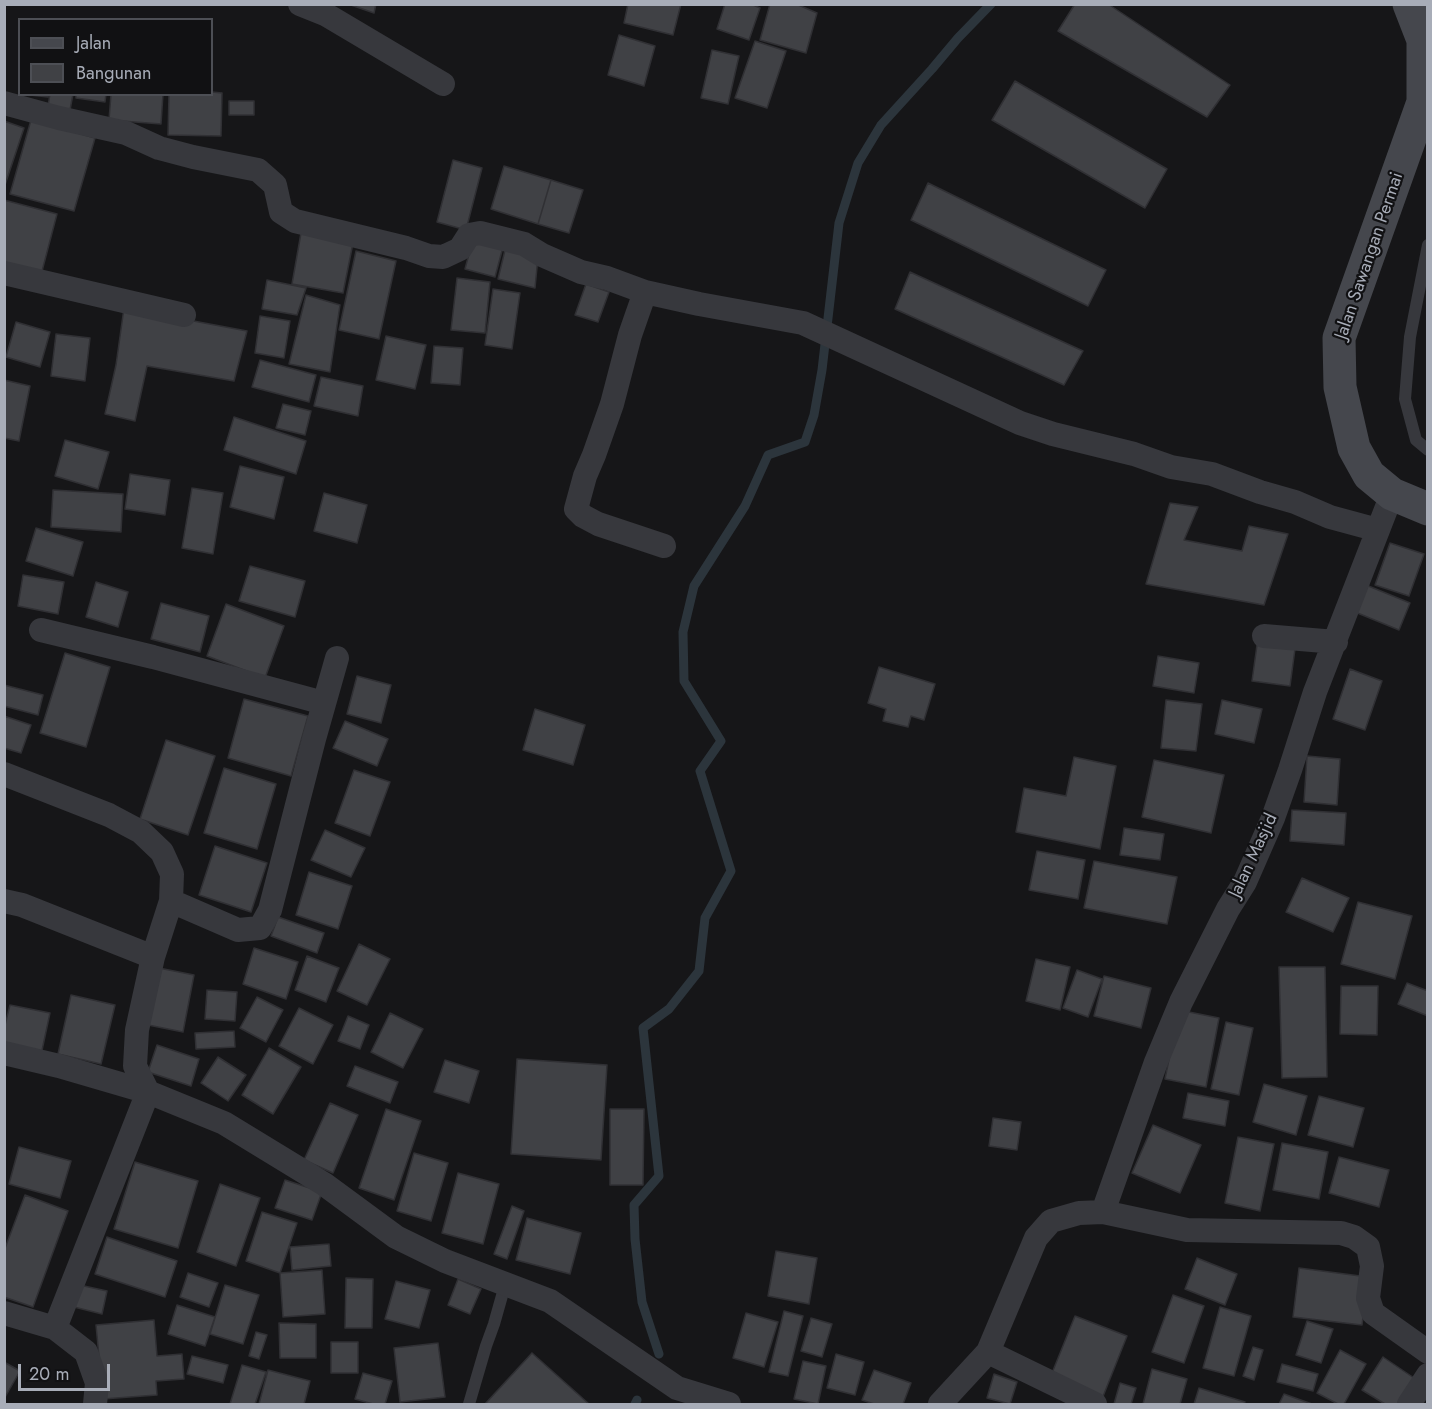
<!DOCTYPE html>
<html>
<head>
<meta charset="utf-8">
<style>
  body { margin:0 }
  #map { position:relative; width:1432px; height:1409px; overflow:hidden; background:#161618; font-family:Jost,sans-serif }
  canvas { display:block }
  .frame { position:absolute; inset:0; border:6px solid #a8adb8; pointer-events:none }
  .legend { position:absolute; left:18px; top:18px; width:195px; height:78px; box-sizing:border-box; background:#111113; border:2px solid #4d4f55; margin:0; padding:8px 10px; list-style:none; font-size:18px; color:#a8adb8 }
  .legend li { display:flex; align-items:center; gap:12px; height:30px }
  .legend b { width:30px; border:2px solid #4d4f55 }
  .scale { position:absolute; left:18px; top:1364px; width:92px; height:27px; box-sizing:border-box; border:3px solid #a8adb8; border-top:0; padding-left:8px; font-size:18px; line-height:21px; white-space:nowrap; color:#a8adb8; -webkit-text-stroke:4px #111113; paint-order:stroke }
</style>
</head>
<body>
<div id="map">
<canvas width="1432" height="1409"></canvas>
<div class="frame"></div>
<ul class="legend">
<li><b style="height:8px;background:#45474d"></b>Jalan</li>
<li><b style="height:16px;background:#404145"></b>Bangunan</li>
</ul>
<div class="scale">20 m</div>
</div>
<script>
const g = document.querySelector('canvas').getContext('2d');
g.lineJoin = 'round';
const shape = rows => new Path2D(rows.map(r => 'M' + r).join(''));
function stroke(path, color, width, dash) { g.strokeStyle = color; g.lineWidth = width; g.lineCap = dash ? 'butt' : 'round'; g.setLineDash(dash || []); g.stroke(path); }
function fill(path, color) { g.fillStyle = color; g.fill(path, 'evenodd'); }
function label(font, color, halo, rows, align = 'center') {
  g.font = font + ' Jost,sans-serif'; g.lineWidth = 4.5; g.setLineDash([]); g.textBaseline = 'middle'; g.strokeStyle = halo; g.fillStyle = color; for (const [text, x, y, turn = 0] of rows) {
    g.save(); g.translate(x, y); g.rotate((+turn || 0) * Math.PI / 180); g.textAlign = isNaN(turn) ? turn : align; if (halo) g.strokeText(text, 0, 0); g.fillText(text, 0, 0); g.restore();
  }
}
const stream = shape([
  [659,1354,642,1302,635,1239,634,1205,659,1176,643,1028,669,1009,699,971,705,918,731,871,700,771,721,741,684,681,683,632,694,586,745,506,768,455,805,442,814,415,822,370,839,223,858,163,881,125,932,69,958,38,991,4],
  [635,1404,637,1400]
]);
const building = shape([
  [348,4,376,4,374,13,348,4],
  [628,4,681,4,673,35,624,23,628,4],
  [725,4,751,4,760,8,749,40,717,29,725,4],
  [770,4,796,4,817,13,806,53,760,40,770,4],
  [1075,4,1108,4,1230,85,1207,117,1058,31,1075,4],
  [619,35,655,46,644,86,608,75,619,35],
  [755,41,786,51,767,108,735,98,755,41],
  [712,50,739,56,728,104,701,98,712,50],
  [1015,81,1167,169,1145,208,992,120,1015,81],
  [212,92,222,93,221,136,168,135,169,94,212,94,212,92],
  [21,94,48,94,48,97,21,94],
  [50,94,73,94,70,110,48,106,50,94],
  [76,94,106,94,105,102,76,98,76,94],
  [111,94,163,94,161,124,109,120,111,94],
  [229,101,254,101,254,115,229,115,229,101],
  [31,120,95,138,74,211,10,194,31,120],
  [4,121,24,128,4,188,4,121],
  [453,160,482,168,466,230,437,222,453,160],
  [504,166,551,180,538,224,491,209,504,166],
  [551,180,583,190,569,233,538,224,551,180],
  [928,183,1106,270,1088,306,911,220,928,183],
  [4,200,57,214,41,275,4,265,4,200],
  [301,233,353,243,343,293,292,284,301,233],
  [473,239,503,247,495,277,465,269,473,239],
  [506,246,538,257,535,288,498,279,506,246],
  [356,251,396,261,379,339,339,330,356,251],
  [910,272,1083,351,1064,385,895,309,910,272],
  [457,278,490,282,485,333,451,330,457,278],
  [267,280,306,288,297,315,262,309,267,280],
  [586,284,609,292,598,322,575,315,586,284],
  [493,289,520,293,512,349,485,345,493,289],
  [306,295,340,305,330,372,289,364,306,295],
  [124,308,247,331,234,381,147,366,135,421,105,414,116,365,124,308],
  [260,316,290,321,284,358,255,353,260,316],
  [16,322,50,332,40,367,6,357,16,322],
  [56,334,90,338,85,381,51,376,56,334],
  [386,336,426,345,415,389,376,380,386,336],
  [434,346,463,348,460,385,431,383,434,346],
  [260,360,316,375,309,402,252,387,260,360],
  [321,377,363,386,358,416,314,406,321,377],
  [4,380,30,386,19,441,4,438,4,380],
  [283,404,311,411,305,435,276,428,283,404],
  [234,417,306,441,296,474,224,450,234,417],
  [65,440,109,452,98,489,55,476,65,440],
  [240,466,284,477,274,519,230,507,240,466],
  [130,474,170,480,165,515,125,509,130,474],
  [192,488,223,493,213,554,182,548,192,488],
  [53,490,123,494,121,532,51,527,53,490],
  [324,493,367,505,357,543,314,531,324,493],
  [1170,503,1198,507,1184,540,1242,551,1249,526,1288,534,1264,605,1146,584,1170,503],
  [36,528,83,542,73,576,26,561,36,528],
  [1390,543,1424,554,1409,596,1375,585,1390,543],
  [250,566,305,581,295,617,239,601,250,566],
  [23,575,64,582,58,614,18,606,23,575],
  [96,582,128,592,118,627,86,617,96,582],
  [1366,585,1410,603,1399,630,1355,612,1366,585],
  [161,603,209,616,200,652,151,639,161,603],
  [226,604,284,626,265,678,207,656,226,604],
  [1257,645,1295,649,1290,686,1252,681,1257,645],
  [65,653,110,667,86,747,40,733,65,653],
  [1158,656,1199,663,1194,693,1153,686,1158,656],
  [879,667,935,684,924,720,911,716,908,727,883,721,886,709,868,703,879,667],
  [1350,669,1382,681,1365,730,1333,719,1350,669],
  [357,676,391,685,381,723,347,714,357,676],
  [4,685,43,695,38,715,4,706,4,685],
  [244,699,308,716,291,776,228,758,244,699],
  [1166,700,1202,704,1196,751,1161,748,1166,700],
  [1222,700,1262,709,1254,743,1215,734,1222,700],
  [535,709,585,725,573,765,523,750,535,709],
  [4,716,31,725,21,753,4,748,4,716],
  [345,721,388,739,377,766,333,748,345,721],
  [166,740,215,756,188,835,140,819,166,740],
  [1307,756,1340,759,1337,805,1304,802,1307,756],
  [1074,757,1116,766,1100,849,1016,832,1024,788,1066,796,1074,757],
  [1154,760,1224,775,1211,833,1142,817,1154,760],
  [224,768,276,784,257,849,204,833,224,768],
  [354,770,390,782,370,836,335,823,354,770],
  [1292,810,1346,813,1344,845,1290,841,1292,810],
  [1124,828,1164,834,1160,860,1120,855,1124,828],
  [325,830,365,848,351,877,311,860,325,830],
  [215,846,267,863,251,912,199,895,215,846],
  [1037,851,1085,860,1078,899,1029,890,1037,851],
  [1094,861,1177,877,1167,924,1084,908,1094,861],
  [309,872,352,886,338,929,296,915,309,872],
  [1302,878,1349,898,1333,932,1286,912,1302,878],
  [1358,902,1412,916,1395,979,1341,964,1358,902],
  [278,917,324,933,317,953,271,936,278,917],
  [359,944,390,959,367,1005,337,991,359,944],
  [254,948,298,962,286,999,243,984,254,948],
  [307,956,339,968,326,1002,295,990,307,956],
  [1036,959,1070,967,1060,1010,1026,1001,1036,959],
  [154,967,194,975,183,1032,143,1024,154,967],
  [1279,967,1325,967,1327,1077,1282,1078,1279,967],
  [1077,970,1102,979,1088,1017,1063,1008,1077,970],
  [1104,976,1151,988,1141,1028,1094,1016,1104,976],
  [1407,983,1428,991,1428,1016,1398,1004,1407,983],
  [1341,986,1378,986,1377,1035,1340,1034,1341,986],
  [207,990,237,992,235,1021,205,1019,207,990],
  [71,995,115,1005,101,1064,58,1054,71,995],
  [257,997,283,1010,266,1042,240,1028,257,997],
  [10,1005,50,1013,41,1055,4,1047,4,1029,10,1005],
  [299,1008,333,1025,313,1064,279,1046,299,1008],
  [1179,1010,1219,1018,1206,1087,1165,1079,1179,1010],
  [390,1013,423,1029,403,1068,371,1052,390,1013],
  [348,1016,369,1025,360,1049,338,1041,348,1016],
  [1226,1022,1253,1028,1239,1095,1211,1089,1226,1022],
  [234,1031,235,1047,196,1049,195,1033,234,1031],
  [157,1045,199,1059,191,1086,148,1072,157,1045],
  [269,1048,301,1067,273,1114,242,1095,269,1048],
  [218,1057,246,1075,228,1101,201,1083,218,1057],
  [517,1059,607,1065,601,1160,511,1154,517,1059],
  [445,1060,479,1071,469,1103,434,1092,445,1060],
  [355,1066,398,1082,390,1103,347,1086,355,1066],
  [1264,1084,1307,1096,1296,1135,1253,1122,1264,1084],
  [1188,1093,1229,1101,1225,1126,1183,1118,1188,1093],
  [1319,1096,1364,1108,1353,1147,1308,1135,1319,1096],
  [330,1103,358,1115,333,1173,304,1160,330,1103],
  [386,1109,421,1121,394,1200,359,1188,386,1109],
  [610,1109,644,1109,643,1185,610,1185,610,1109],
  [993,1118,1021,1122,1017,1150,989,1146,993,1118],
  [1153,1125,1201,1145,1180,1193,1132,1173,1153,1125],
  [1238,1137,1274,1144,1260,1211,1225,1203,1238,1137],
  [1282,1143,1328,1152,1319,1199,1273,1190,1282,1143],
  [19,1147,71,1161,60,1198,9,1184,19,1147],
  [414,1153,448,1163,431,1221,397,1211,414,1153],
  [1339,1157,1389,1170,1379,1207,1329,1193,1339,1157],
  [135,1162,198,1181,178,1248,114,1229,135,1162],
  [458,1173,499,1184,483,1244,442,1233,458,1173],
  [285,1180,322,1192,312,1220,275,1208,285,1180],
  [220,1184,260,1198,236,1266,197,1252,220,1184],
  [25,1195,68,1211,33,1307,4,1297,4,1251,25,1195],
  [512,1206,524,1211,507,1259,494,1254,512,1206],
  [262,1212,297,1223,280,1273,246,1261,262,1212],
  [527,1218,581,1233,570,1274,516,1260,527,1218],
  [107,1237,177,1261,165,1297,95,1274,107,1237],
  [329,1244,331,1266,292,1270,290,1247,329,1244],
  [776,1251,817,1258,809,1304,768,1296,776,1251],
  [1197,1258,1237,1274,1225,1305,1185,1289,1197,1258],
  [1299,1268,1368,1277,1362,1325,1293,1317,1299,1268],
  [322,1270,325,1314,283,1317,280,1273,322,1270],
  [188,1273,218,1283,209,1307,180,1297,188,1273],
  [346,1278,373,1279,372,1328,345,1328,346,1278],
  [458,1279,481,1289,470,1314,448,1305,458,1279],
  [396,1281,430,1290,419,1328,385,1319,396,1281],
  [75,1284,107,1291,102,1314,70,1306,75,1284],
  [225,1285,259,1295,243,1344,210,1334,225,1285],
  [1173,1295,1204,1306,1184,1363,1152,1352,1173,1295],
  [177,1305,215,1317,205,1346,168,1334,177,1305],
  [1220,1307,1251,1316,1234,1376,1203,1368,1220,1307],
  [784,1311,803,1316,788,1376,769,1372,784,1311],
  [746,1313,778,1322,764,1367,733,1358,746,1313],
  [1075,1316,1127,1336,1102,1399,1050,1378,1075,1316],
  [811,1318,832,1324,822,1357,801,1351,811,1318],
  [154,1320,157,1356,182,1354,184,1379,156,1381,157,1395,103,1399,96,1325,154,1320],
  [1307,1321,1333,1329,1321,1363,1296,1355,1307,1321],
  [279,1323,316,1324,316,1358,280,1358,279,1323],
  [256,1332,267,1335,259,1359,249,1356,256,1332],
  [331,1342,358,1342,358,1373,331,1373,331,1342],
  [438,1343,445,1397,400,1402,394,1348,438,1343],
  [1253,1347,1263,1350,1254,1380,1243,1376,1253,1347],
  [1340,1350,1366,1364,1344,1404,1338,1404,1317,1393,1340,1350],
  [532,1353,589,1404,485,1404,532,1353],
  [836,1354,864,1362,855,1395,827,1388,836,1354],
  [192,1356,228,1365,223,1383,187,1374,192,1356],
  [1383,1357,1417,1380,1401,1404,1385,1404,1362,1390,1383,1357],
  [803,1361,826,1366,818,1404,794,1399,803,1361],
  [4,1362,20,1371,4,1399,4,1362],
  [1282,1364,1318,1374,1313,1391,1277,1382,1282,1364],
  [242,1365,266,1372,255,1404,230,1404,242,1365],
  [1152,1369,1187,1379,1180,1404,1143,1404,1152,1369],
  [268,1370,310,1381,304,1404,259,1404,268,1370],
  [874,1370,911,1383,903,1404,874,1404,862,1400,874,1370],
  [363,1373,392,1381,385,1404,373,1404,355,1399,363,1373],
  [994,1374,1017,1382,1010,1404,987,1398,994,1374],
  [1120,1383,1136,1388,1131,1404,1114,1404,1120,1383],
  [1199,1388,1245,1402,1244,1404,1194,1404,1199,1388],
  [1284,1394,1312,1404,1279,1404,1284,1394]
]);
const lane = shape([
  [1428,245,1410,337,1405,399,1416,440,1428,450],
  [469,1404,486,1346,494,1324,505,1285]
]);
const street = shape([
  [300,4,325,14,443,84],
  [4,103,59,118,126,133,159,148,193,157,258,170,275,185,281,212,295,221,406,248,429,256,443,257,460,249,469,235,480,233,524,244,542,255,581,272,607,278,645,292,699,304,803,323,1020,423,1053,434,1134,454,1171,467,1212,474,1260,492,1295,502,1330,517,1378,530],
  [4,273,184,315],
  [645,292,630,335,612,404,594,455,585,476,576,509,583,516,598,524,664,546],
  [41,630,153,657,324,703],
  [1264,636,1336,642],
  [4,774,109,815,141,832,162,852,172,874,171,901,153,957,137,1030,135,1066,148,1092,55,1328,86,1352,97,1383,95,1404],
  [4,901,22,905,153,957],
  [171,901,238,930,260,928,270,910,314,739,337,658],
  [4,1053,59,1066,148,1092,224,1123,324,1184,396,1237,445,1261,550,1301,677,1388,729,1404],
  [1103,1212,1156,1062,1181,1002,1228,909,1245,882,1273,818,1290,770,1315,692,1392,494],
  [4,1313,55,1328],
  [988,1352,1095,1404],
  [940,1404,988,1352,1036,1238,1051,1221,1079,1213,1103,1212,1187,1230,1341,1233,1354,1237,1368,1247,1372,1266,1368,1298,1373,1313,1428,1352],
  [1409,1404,1428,1375]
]);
const secondary = shape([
  [1409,4,1423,40,1423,102,1339,338,1340,387,1354,448,1369,475,1392,494,1428,509]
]);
const streetNames = [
  ["Jalan Sawangan Permai",1370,256,-71],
  ["Jalan Masjid",1254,856,-65]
];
stroke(stream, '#2c353c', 9);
fill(building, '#404145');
stroke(building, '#303034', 1.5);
stroke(lane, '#37383d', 12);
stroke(street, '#37383d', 24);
stroke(secondary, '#45474d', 33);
label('18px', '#a8adb8', '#111113', streetNames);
</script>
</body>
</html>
